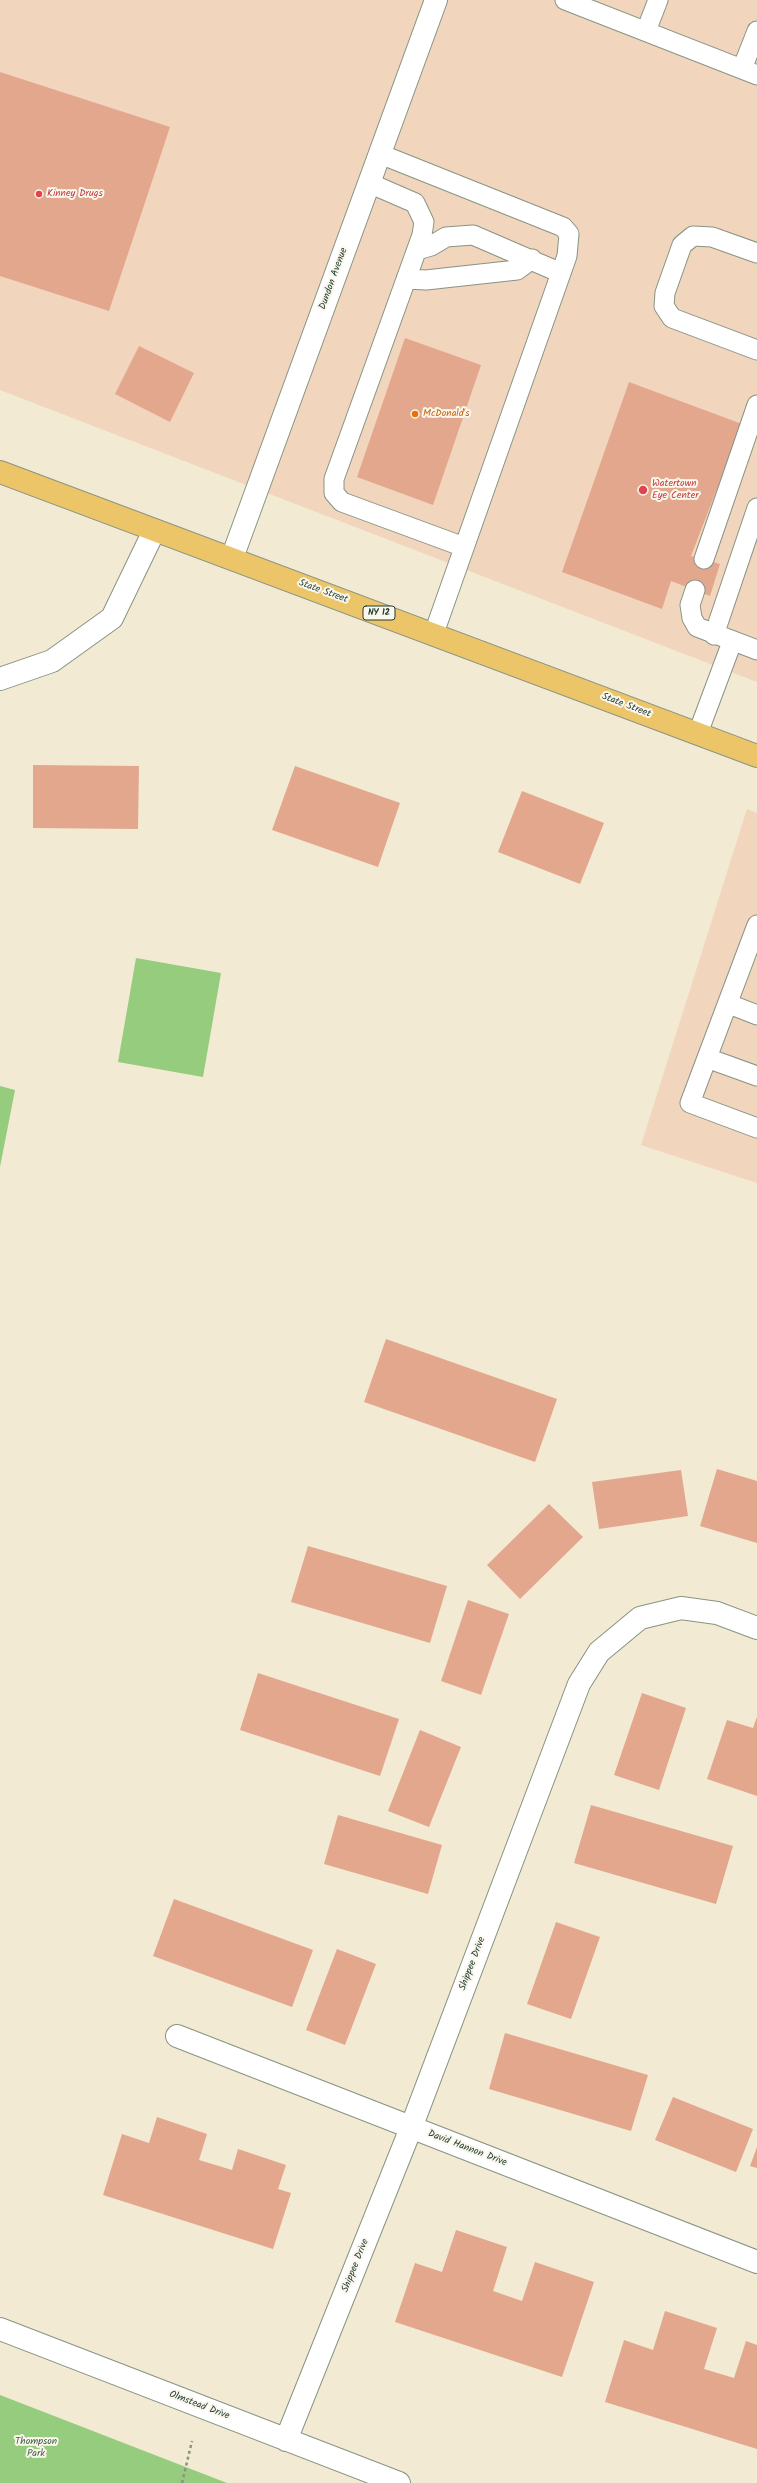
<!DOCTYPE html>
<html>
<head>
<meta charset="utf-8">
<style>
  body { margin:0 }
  canvas { display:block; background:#f2ead2 }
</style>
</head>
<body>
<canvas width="757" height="2483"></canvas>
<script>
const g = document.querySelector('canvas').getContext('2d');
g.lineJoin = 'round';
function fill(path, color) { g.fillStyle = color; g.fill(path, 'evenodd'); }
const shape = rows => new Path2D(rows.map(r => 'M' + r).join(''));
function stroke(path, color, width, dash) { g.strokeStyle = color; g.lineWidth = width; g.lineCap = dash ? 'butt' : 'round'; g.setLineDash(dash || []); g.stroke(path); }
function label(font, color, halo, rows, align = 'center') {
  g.font = font + ' Kalam,sans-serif'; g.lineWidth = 4; g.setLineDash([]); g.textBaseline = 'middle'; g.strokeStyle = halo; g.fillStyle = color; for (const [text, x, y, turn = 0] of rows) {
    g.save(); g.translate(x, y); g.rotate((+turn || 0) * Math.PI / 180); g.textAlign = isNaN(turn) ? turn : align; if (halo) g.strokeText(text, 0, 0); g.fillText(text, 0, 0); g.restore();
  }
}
const built = shape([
  [0,0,757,0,757,682,0,390],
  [747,809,757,813,757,1183,641,1145]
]);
const green = shape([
  [136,958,221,973,203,1077,118,1062],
  [0,1086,15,1090,0,1167],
  [0,2395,227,2483,0,2483]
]);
const building = shape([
  [0,72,170,127,109,311,0,276],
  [405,338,481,365,433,505,357,477],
  [139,346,194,373,170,422,115,394],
  [629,382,742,424,691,556,720,564,710,596,671,581,662,609,562,572],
  [33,765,139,766,138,829,33,828],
  [295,766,400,803,378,867,272,830],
  [522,791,604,823,580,884,498,852],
  [386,1339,557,1399,535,1462,364,1402],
  [717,1469,757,1481,757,1543,700,1526],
  [681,1470,688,1516,599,1529,592,1482],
  [549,1504,583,1537,520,1599,487,1565],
  [308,1546,447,1586,430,1643,291,1602],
  [468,1600,509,1614,481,1695,441,1681],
  [258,1673,399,1719,380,1776,240,1730],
  [642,1693,686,1708,659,1790,614,1775],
  [757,1717,757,1796,707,1779,727,1720,753,1728],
  [420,1730,461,1747,429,1827,388,1811],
  [591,1805,733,1846,716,1904,574,1863],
  [338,1815,442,1845,428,1894,324,1864],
  [174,1899,313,1950,292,2007,153,1956],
  [556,1922,600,1937,571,2019,527,2004],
  [337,1949,376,1964,345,2045,306,2030],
  [505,2033,648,2075,631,2131,489,2089],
  [673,2097,753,2129,736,2172,655,2140],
  [157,2117,207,2134,199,2160,232,2170,238,2149,286,2165,278,2189,291,2193,273,2249,103,2195,122,2134,149,2143],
  [757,2147,757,2168,750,2166],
  [456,2230,507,2247,493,2291,522,2301,535,2262,594,2282,562,2377,395,2322,415,2263,442,2272],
  [665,2311,717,2328,704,2369,734,2378,746,2341,757,2345,757,2449,605,2402,624,2340,653,2350]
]);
const path = shape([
  [182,2483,192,2441]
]);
const service = shape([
  [565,0,757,75],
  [646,31,658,0],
  [742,69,757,31],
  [380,154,563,227,569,234,567,256,434,633],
  [369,183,415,203,424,222,422,235,334,479,334,493,342,502,464,547],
  [417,250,431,246,446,237,473,235,561,273],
  [757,253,712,237,693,236,682,245,665,293,664,306,672,318,757,350],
  [406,279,426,280,517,270,532,259],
  [704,559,757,405],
  [695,590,690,605,692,618,697,627,757,650],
  [714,635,757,508],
  [698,733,732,642],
  [757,925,690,1103,757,1128],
  [729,1004,757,1015],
  [707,1058,757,1076]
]);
const minor = shape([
  [232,558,436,0],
  [0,679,52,661,112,618,154,531],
  [177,2036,757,2262],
  [0,2329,399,2483],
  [286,2440,411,2128,579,1684,599,1652,640,1618,681,1608,717,1613,757,1628]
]);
const trunk = shape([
  [0,472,757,756]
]);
const markers = [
  [39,194,4,"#e0444e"],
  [415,414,4,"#e8710a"],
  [643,490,5,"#e0444e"]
];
const shields = [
  [379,613,32]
];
const shieldNames = [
  ["NY 12",379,613]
];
const healthNames = [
  ["Kinney Drugs",47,194],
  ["Watertown",652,484],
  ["Eye Center",652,496]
];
const streetNames = [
  ["Dundon Avenue",334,279,-70],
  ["State Street",323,592,20],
  ["State Street",626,706,21],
  ["Shippee Drive",473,1964,-69],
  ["David Hannon Drive",467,2149,21],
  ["Shippee Drive",356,2266,-68],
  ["Olmstead Drive",199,2406,21]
];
const foodNames = [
  ["McDonald's",423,414]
];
const parkNames = [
  ["Thompson",36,2442],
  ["Park",36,2454]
];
fill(built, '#f1d5bd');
fill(green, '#95cc7e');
fill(building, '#e3a78e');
stroke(service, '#889483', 21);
stroke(minor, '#889483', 24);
stroke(trunk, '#889483', 24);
stroke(path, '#889483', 2.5, [3, 3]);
stroke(service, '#fff', 19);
stroke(minor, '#fff', 22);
stroke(trunk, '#edc569', 22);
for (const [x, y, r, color] of markers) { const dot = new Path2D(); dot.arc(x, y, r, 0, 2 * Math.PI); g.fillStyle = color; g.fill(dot); stroke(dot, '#fbf7ec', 1.5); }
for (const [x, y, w] of shields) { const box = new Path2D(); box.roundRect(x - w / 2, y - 7, w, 14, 3); g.fillStyle = '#fbf7ec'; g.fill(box); stroke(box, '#1f3d34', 1); }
label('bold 9px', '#1f3d34', null, shieldNames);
label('10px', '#be3a42', '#fbf7ec', healthNames, 'left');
label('10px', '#1f3d34', '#fbf7ec', streetNames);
label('10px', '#c56008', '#fbf7ec', foodNames, 'left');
label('10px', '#3c6146', '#fbf7ec', parkNames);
</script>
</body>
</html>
